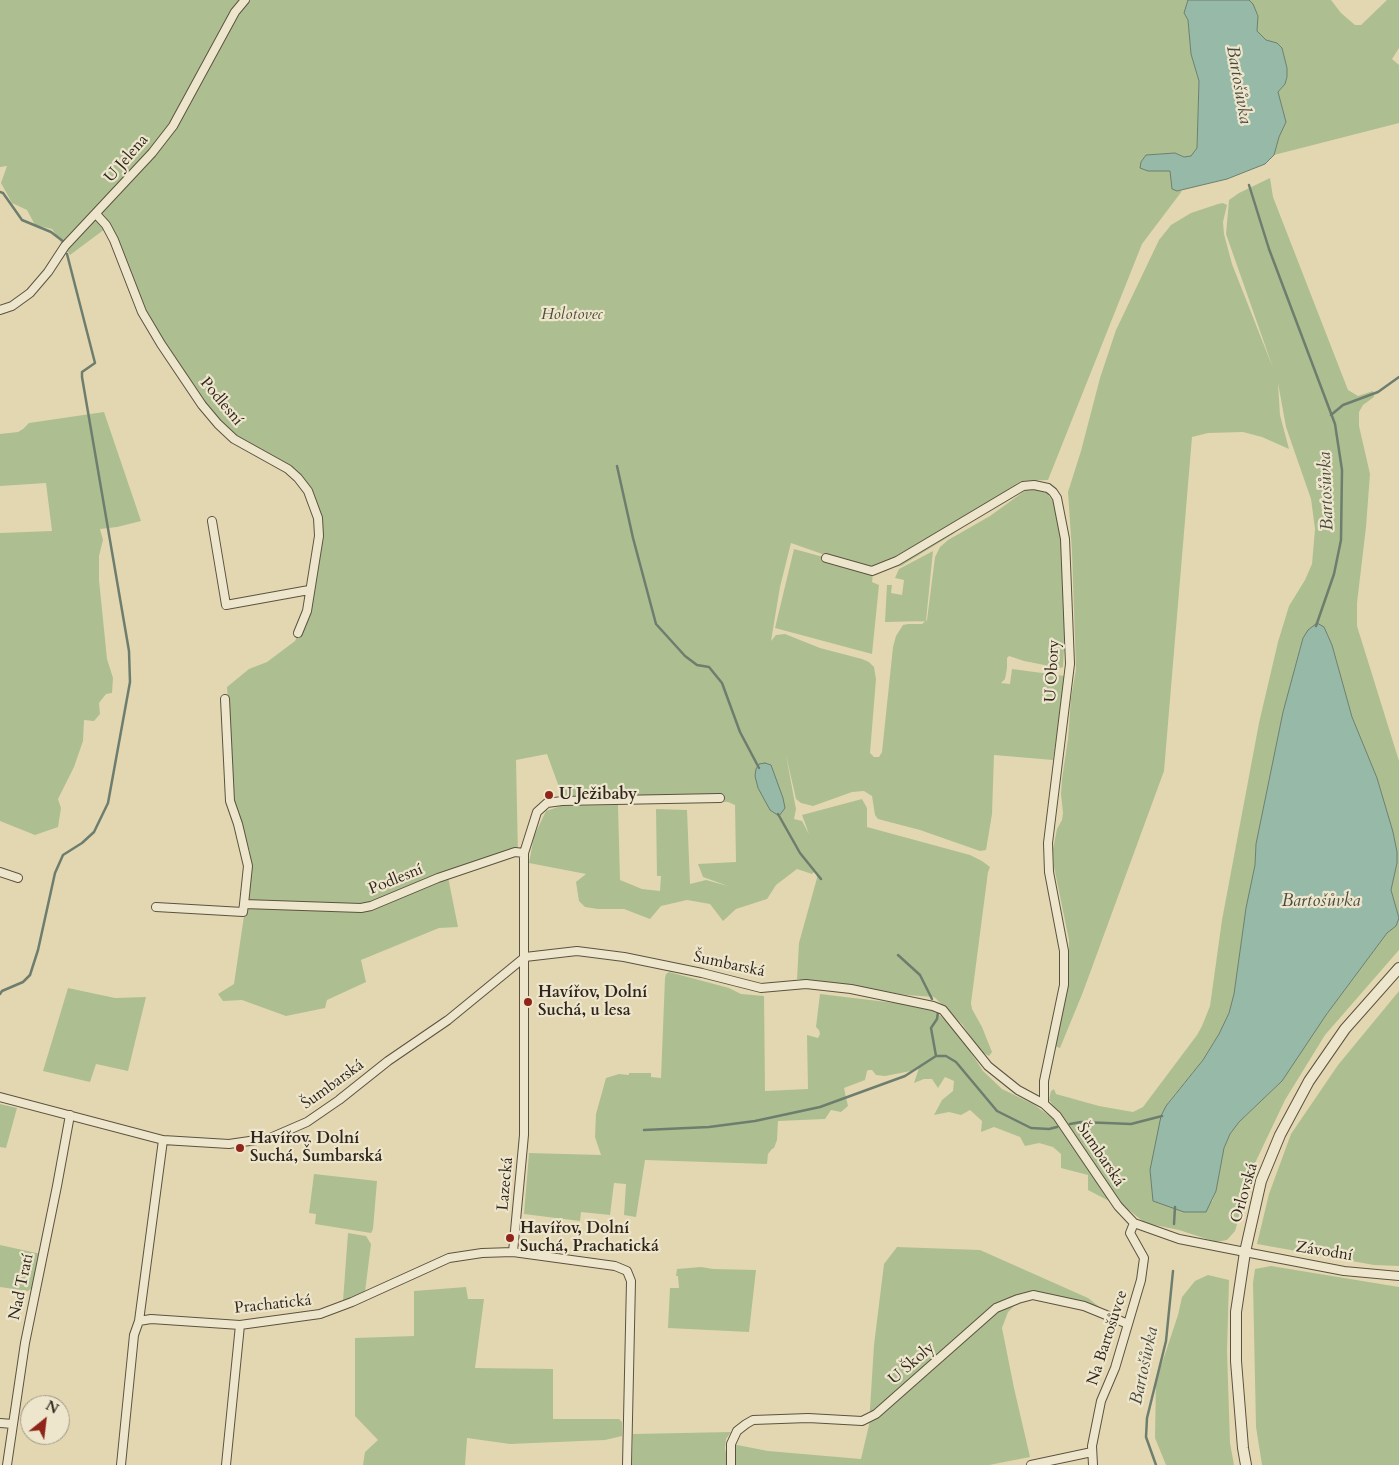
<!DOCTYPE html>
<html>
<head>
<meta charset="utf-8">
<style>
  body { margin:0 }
  #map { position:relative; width:1399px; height:1465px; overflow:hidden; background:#e3d7b1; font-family:Cardo,serif }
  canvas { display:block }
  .north { position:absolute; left:20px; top:1395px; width:50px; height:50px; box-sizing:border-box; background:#ede5cc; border:1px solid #a19886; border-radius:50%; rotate:29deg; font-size:14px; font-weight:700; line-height:20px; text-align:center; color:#2f251c }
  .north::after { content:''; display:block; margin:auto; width:18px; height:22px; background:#8f2418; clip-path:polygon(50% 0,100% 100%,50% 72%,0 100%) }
</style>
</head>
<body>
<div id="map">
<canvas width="1399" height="1465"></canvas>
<div class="north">N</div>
</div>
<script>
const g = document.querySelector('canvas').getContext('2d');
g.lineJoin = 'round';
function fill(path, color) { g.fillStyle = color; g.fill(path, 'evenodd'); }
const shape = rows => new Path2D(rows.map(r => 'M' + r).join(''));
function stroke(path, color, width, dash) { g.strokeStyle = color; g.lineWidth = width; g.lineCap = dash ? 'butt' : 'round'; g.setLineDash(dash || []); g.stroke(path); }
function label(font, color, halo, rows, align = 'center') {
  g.font = font + ' Cardo,serif'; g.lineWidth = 4.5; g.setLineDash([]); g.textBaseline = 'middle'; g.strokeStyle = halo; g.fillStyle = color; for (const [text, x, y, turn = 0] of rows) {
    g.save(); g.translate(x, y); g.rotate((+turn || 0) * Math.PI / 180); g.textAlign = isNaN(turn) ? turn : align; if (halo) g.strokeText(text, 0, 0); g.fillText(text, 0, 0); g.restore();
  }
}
const green = shape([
  [0,0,1188,0,1184,13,1188,20,1191,54,1199,81,1197,148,1192,156,1184,157,1175,153,1146,155,1141,162,1147,171,1170,171,1172,189,1177,191,1182,191,1142,244,1048,480,1021,481,991,501,953,534,901,566,877,568,859,567,791,543,780,587,771,641,776,635,785,634,820,648,862,659,869,662,874,667,876,679,870,753,874,757,879,757,882,752,893,647,896,636,903,625,908,624,922,624,927,620,935,557,940,547,948,540,990,516,1026,490,1032,489,1046,492,1055,504,1062,542,1065,631,1063,667,1060,668,1024,661,1009,656,1007,658,1007,668,1005,679,1001,683,1010,684,1012,669,1065,676,1053,760,994,755,992,814,986,850,980,851,920,830,878,819,875,815,872,796,864,791,852,792,813,806,801,803,796,799,786,755,796,809,794,819,802,821,809,834,802,815,862,799,867,808,867,827,970,855,982,861,990,867,988,872,971,1003,972,1009,982,1027,992,1052,989,1056,981,1052,962,1024,934,997,907,995,797,979,799,943,817,878,816,870,812,874,797,869,776,885,767,899,736,909,723,921,710,904,687,900,661,906,650,919,624,909,598,909,585,907,579,901,576,882,586,874,529,863,534,836,546,811,561,806,618,805,620,880,642,889,660,891,661,876,657,876,656,809,687,810,690,884,706,880,728,886,703,877,698,864,736,862,735,805,728,802,668,800,563,798,547,754,516,760,518,856,448,877,458,927,439,928,361,960,366,982,327,1000,325,1008,286,1016,242,1000,223,1001,218,994,234,984,250,875,250,852,234,800,227,687,249,669,267,662,295,641,309,612,321,539,308,488,235,436,219,422,197,395,144,312,109,226,70,255,52,229,35,225,27,210,12,203,1,183,7,166,0,167],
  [1249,0,1331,0,1341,13,1355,25,1361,25,1387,0,1399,0,1399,48,1392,59,1399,65,1399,123,1274,155,1279,137,1286,122,1278,92,1285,84,1287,77,1287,68,1282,48,1277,43,1266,40,1257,31,1258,15],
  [1270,178,1273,197,1348,390,1358,396,1373,391,1374,397,1363,405,1359,412,1359,426,1370,474,1366,527,1357,603,1357,626,1399,761,1399,950,1325,1035,1285,1100,1256,1161,1235,1231,1227,1240,1216,1242,1179,1230,1145,1223,1119,1202,1091,1158,1049,1100,1051,1091,1054,1089,1056,1094,1099,1106,1133,1112,1143,1107,1197,1035,1202,1026,1210,1006,1222,920,1259,723,1278,642,1289,606,1305,580,1312,564,1315,529,1311,499,1286,427,1278,383,1280,415,1289,449,1262,437,1243,432,1208,433,1192,437,1164,771,1083,992,1060,1048,1054,1046,1067,984,1069,961,1069,940,1054,867,1053,849,1057,829,1062,820,1063,813,1061,794,1062,779,1068,739,1071,698,1076,669,1072,552,1068,492,1081,451,1100,378,1116,330,1159,240,1171,225,1191,213,1218,204,1223,203,1227,205,1223,222,1224,234,1232,264,1273,368,1226,234,1229,200,1239,193],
  [1324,627,1332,645,1352,717,1377,778,1393,832,1397,852,1397,863,1391,890,1399,918,1396,926,1387,933,1326,1015,1282,1081,1239,1122,1230,1134,1224,1148,1216,1191,1212,1202,1168,1103,1203,1060,1219,1034,1229,1013,1234,994,1246,908,1255,865,1256,844,1283,712,1303,638],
  [104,412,141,521,117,527,100,529,103,540,99,556,99,580,107,659,113,678,112,693,106,694,99,703,100,714,94,721,84,720,83,741,74,767,58,799,61,808,58,827,35,835,0,821,0,533,52,531,46,483,0,486,0,434,18,432,23,429,29,423],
  [794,549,838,561,873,574,872,582,879,585,872,654,775,628],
  [933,551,926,621,885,622,887,585,892,585,891,593,902,595,904,580,895,578,899,569],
  [669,972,729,988,741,994,764,996,765,1091,808,1089,807,1035,818,1038,820,1034,819,1030,816,1027,820,994,920,1006,933,1010,954,1027,983,1071,1002,1089,1033,1104,1054,1119,1082,1157,1111,1202,1088,1190,1088,1175,1061,1168,1061,1154,1053,1147,1039,1143,1025,1146,1020,1137,994,1127,981,1132,982,1121,970,1110,961,1115,949,1112,934,1115,942,1100,953,1091,954,1081,945,1077,938,1088,932,1079,924,1079,914,1083,919,1068,916,1070,885,1076,876,1075,872,1070,869,1070,867,1071,865,1080,844,1088,848,1106,841,1112,831,1110,825,1119,778,1121,777,1140,774,1148,772,1149,768,1154,767,1164,645,1160,636,1217,624,1215,626,1184,614,1183,610,1215,581,1212,580,1221,524,1214,529,1153,601,1155,595,1137,596,1114,606,1078,619,1074,629,1075,629,1073,651,1073,651,1077,661,1078,665,978,666,974],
  [68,988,115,998,146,997,128,1071,96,1064,90,1082,43,1071],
  [1399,991,1399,1266,1374,1265,1257,1244,1269,1194,1291,1134,1338,1065],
  [0,1104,17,1108,6,1148,0,1147],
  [314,1174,377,1181,373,1229,371,1233,315,1224,316,1214,309,1213],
  [348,1233,366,1236,371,1244,365,1292,343,1301],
  [0,1245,41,1254,34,1285,32,1288,28,1291,0,1287],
  [897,1247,980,1250,1088,1298,1102,1309,1125,1320,1034,1293,1017,1303,1008,1312,1002,1328,1014,1388,1030,1457,989,1465,732,1465,732,1444,768,1451,861,1459,869,1425,874,1345,884,1264],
  [1271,1266,1399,1287,1399,1465,1262,1465,1256,1427,1253,1283,1255,1269],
  [701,1267,713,1269,756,1270,749,1332,668,1328,670,1288,679,1288,678,1276,676,1276,677,1269],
  [1208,1275,1229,1280,1227,1351,1230,1443,1234,1465,1166,1465,1155,1438,1156,1381,1178,1315,1182,1297,1195,1281],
  [466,1287,468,1299,484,1299,475,1368,553,1369,553,1419,619,1419,622,1422,622,1436,605,1440,510,1444,467,1438,465,1465,363,1465,365,1452,378,1440,355,1416,355,1338,414,1336,414,1291],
  [731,1432,726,1439,725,1448,728,1465,632,1465,633,1434]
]);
const water = shape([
  [1188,0,1249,0,1253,4,1258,16,1257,31,1266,40,1277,43,1282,48,1287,68,1287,77,1285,84,1278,92,1286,122,1279,137,1274,155,1265,164,1227,179,1177,191,1172,189,1170,171,1148,171,1140,168,1141,162,1146,155,1175,153,1184,157,1191,156,1197,148,1199,81,1191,54,1188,20,1184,13,1188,0],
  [1317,623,1324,627,1332,645,1352,717,1377,778,1393,832,1397,852,1397,863,1391,890,1399,918,1396,926,1387,933,1326,1015,1282,1081,1239,1122,1230,1134,1224,1148,1216,1191,1206,1212,1184,1212,1153,1201,1150,1170,1161,1116,1166,1106,1203,1060,1219,1034,1229,1013,1234,994,1246,908,1255,865,1256,844,1283,712,1303,638,1308,630,1317,623],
  [765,763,771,765,783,798,785,808,779,816,770,810,758,788,755,776,756,769,759,764,765,763]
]);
const stream = shape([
  [1249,185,1269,249,1335,424,1342,470,1341,540,1334,574,1316,626],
  [0,192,3,193,22,220,51,232,64,242],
  [1331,415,1343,405,1378,392,1399,377],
  [617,466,633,538,656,624,685,656,697,665,709,667,722,683,740,732,759,768],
  [778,814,800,853,821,879],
  [898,955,920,975,932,999],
  [0,994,2,991,23,982,30,975,38,950,55,873,63,855,82,843,94,832,108,803,130,682,129,651,82,377,82,372,95,363,67,254],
  [938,1012,937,1019,931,1028,936,1056,946,1056,956,1062,997,1111,1031,1128,1049,1129,1057,1127],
  [1070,1124,1081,1122,1131,1124,1162,1116],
  [644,1130,709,1127,755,1121,820,1107,905,1076,936,1056],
  [1174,1224,1175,1207],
  [1156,1465,1146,1437,1147,1418,1166,1341,1173,1271]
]);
const minor = shape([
  [96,214,106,225,114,240,142,312,161,344,202,405,218,424,234,439,288,469,298,478,308,491,318,518,319,536,307,611,298,633],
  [0,310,12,306,30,293,48,272,65,246,152,153,173,126,235,12,245,0],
  [212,521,226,605,309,590],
  [826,558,872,571,897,561,1023,486,1034,485,1048,488,1053,492,1057,498,1065,539,1070,664,1048,843,1049,872,1064,951,1064,985,1044,1081,1044,1104],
  [225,699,230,801,238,824,248,866,244,904,361,908,371,906,438,878,515,852,524,853],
  [0,872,18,878],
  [156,907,243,912,244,904],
  [0,1097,163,1140,229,1144,270,1138,307,1122,339,1100,388,1061,448,1020,525,957,577,951,624,957,702,973,761,988,806,984,851,989,933,1006,943,1010,988,1066,1018,1090,1044,1104,1057,1116,1118,1206,1134,1223,1179,1239,1245,1252,1344,1271,1399,1276],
  [513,1252,524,1135,524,853,537,812,547,803,562,801,720,798],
  [139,1321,163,1140],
  [0,1423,13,1424],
  [7,1465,25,1343,57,1186,70,1115],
  [121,1465,134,1335,139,1321,151,1319,240,1325,320,1314,352,1302,449,1258,482,1253,513,1252,615,1266,627,1271,631,1281,627,1465],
  [226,1465,240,1325],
  [731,1465,731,1444,737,1431,746,1424,753,1420,808,1418,862,1421,876,1414,996,1308,1018,1299,1033,1295,1084,1306,1128,1324],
  [1031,1465,1092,1452],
  [1093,1465,1092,1446,1101,1401,1115,1368,1141,1280,1144,1258,1130,1233,1134,1223]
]);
const tertiary = shape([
  [1246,1465,1243,1448,1236,1361,1236,1312,1245,1252,1261,1181,1280,1135,1309,1081,1345,1029,1399,968]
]);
const markers = [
  [549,795,5,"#8f2418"],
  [528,1002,5,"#8f2418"],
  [240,1148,5,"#8f2418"],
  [510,1238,5,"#8f2418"]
];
const streetNames = [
  ["U Jelena",127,159,-49],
  ["Podlesní",221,402,50],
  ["U Obory",1053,671,-87],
  ["Podlesní",396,880,-22],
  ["Šumbarská",729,965,12],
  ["Šumbarská",333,1085,-36],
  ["Šumbarská",1100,1155,56],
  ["Lazecká",506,1184,-85],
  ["Orlovská",1245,1193,-74],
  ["Závodní",1324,1252,9],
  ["Nad Tratí",22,1287,-78],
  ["Prachatická",273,1305,-6],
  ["Na Bartošůvce",1108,1338,-72],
  ["U Školy",912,1364,-41]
];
const parkNames = [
  ["Holotovec",572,315]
];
const poiNames = [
  ["U Ježibaby",559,795],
  ["Havířov, Dolní",538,993],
  ["Suchá, u lesa",538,1011],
  ["Havířov, Dolní",250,1139],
  ["Suchá, Šumbarská",250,1157],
  ["Havířov, Dolní",520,1229],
  ["Suchá, Prachatická",520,1247]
];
const waterNames = [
  ["Bartošůvka",1238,85,80],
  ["Bartošůvka",1327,491,-92],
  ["Bartošůvka",1321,902],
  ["Bartošůvka",1145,1366,-78]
];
fill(green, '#adbf91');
fill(water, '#96baa7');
stroke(water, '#6d7e6f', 1);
stroke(stream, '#6d7e6f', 2.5);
stroke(minor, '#5c5241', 10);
stroke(tertiary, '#5c5241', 12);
stroke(minor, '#ede5cc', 8);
stroke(tertiary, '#ede5cc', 10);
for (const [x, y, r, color] of markers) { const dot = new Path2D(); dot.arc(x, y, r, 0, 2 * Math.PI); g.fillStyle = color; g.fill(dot); stroke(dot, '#ede5cc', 2); }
label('16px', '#2f251c', '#ede5cc', streetNames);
label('italic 16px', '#4e4c39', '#ede5cc', parkNames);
label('bold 16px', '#2f251c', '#ede5cc', poiNames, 'left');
label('italic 18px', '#494a3f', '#ede5cc', waterNames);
</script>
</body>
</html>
